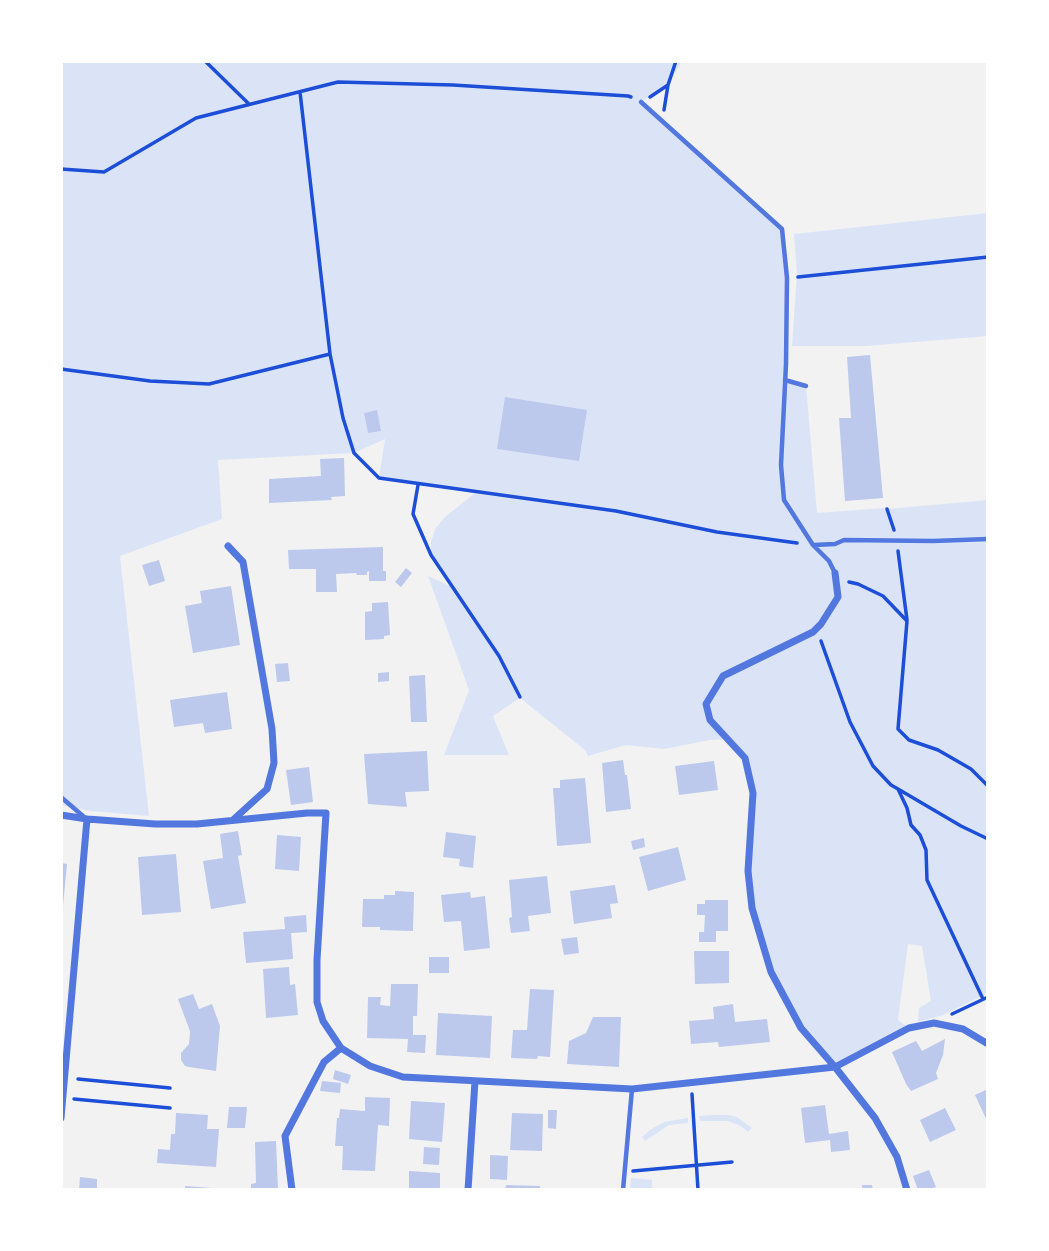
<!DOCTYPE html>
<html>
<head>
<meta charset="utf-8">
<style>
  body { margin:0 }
  #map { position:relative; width:1049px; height:1251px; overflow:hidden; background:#f2f2f2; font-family:"Noto Serif",serif }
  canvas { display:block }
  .frame { position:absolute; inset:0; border:63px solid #fff; pointer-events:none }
</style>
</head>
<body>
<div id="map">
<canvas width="1049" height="1251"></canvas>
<div class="frame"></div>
</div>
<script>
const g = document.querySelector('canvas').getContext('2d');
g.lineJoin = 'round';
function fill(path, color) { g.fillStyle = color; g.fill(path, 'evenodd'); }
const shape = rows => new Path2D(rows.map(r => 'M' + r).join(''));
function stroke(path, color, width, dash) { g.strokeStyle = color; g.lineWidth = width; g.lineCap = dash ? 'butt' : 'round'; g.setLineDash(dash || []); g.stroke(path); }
const green = shape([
  [61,61,682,61,668,85,641,102,782,229,787,276,785,380,806,386,817,513,884,508,887,509,988,500,988,993,943,1015,918,1022,919,1008,931,1001,922,946,908,944,898,1020,909,1028,835,1067,801,1028,771,972,752,908,748,871,753,793,745,758,728,739,710,740,664,749,626,745,588,756,585,750,520,698,493,716,509,755,444,755,469,690,428,576,450,586,431,555,431,542,435,529,445,517,475,493,379,478,385,439,354,453,218,460,222,519,120,556,149,816,90,811,61,805],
  [988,213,988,336,867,346,792,346,797,274,794,234],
  [713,1115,729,1115,737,1117,752,1128,748,1132,741,1126,728,1121,700,1121,699,1116],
  [688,1118,688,1123,669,1125,645,1141,642,1137,650,1130,664,1122],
  [631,1178,652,1180,652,1190,630,1190]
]);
const building = shape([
  [870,355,883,498,845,501,839,418,851,418,847,357],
  [505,397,587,410,579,461,497,449],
  [377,410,381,431,368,433,364,413],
  [344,458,345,496,331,497,332,500,269,503,269,479,321,476,320,459],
  [383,547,383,571,386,571,386,581,369,581,369,571,367,572,367,575,357,575,356,573,336,574,337,592,316,592,316,569,289,569,288,550],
  [159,560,165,581,149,586,142,565],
  [406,568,412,573,401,587,395,582],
  [231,586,240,645,193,653,185,606,202,603,200,591],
  [388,602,390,635,384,636,384,639,365,640,365,612,372,611,372,603],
  [288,663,290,681,277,682,275,664],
  [389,672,389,681,378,682,378,673],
  [425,675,427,722,411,722,409,676],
  [227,692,232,729,205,733,203,723,174,727,170,700],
  [427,751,429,791,405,792,407,807,368,804,364,754],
  [623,760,625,775,627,775,631,809,606,812,602,763],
  [714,761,718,790,679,795,675,766],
  [309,767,313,802,291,805,286,770],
  [585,778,591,843,557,846,553,788,560,788,560,780],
  [238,831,242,855,238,856,246,903,211,909,203,861,223,858,220,834],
  [446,832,476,836,473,868,459,866,460,859,443,857],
  [277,835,301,837,299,871,275,869],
  [644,838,645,847,633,850,631,841],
  [678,847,686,880,648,891,639,857],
  [176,854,181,912,142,915,138,857],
  [61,863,67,864,63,906,61,905],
  [547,876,551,913,528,916,530,931,511,933,509,918,512,917,509,880],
  [615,885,618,903,610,904,612,918,574,924,570,891],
  [395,891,414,892,413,931,380,930,380,927,362,927,363,899,384,899,384,895,395,895],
  [470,892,471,898,485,896,490,948,464,951,461,921,444,922,441,895],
  [705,900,728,900,728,931,716,931,716,942,699,942,699,932,704,932,705,915,697,915,697,904,705,904],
  [306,915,307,932,291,933,293,959,246,963,243,932,285,929,284,917],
  [577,937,579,953,564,955,561,939],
  [694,951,729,951,729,983,695,984],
  [429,957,449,957,449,973,429,973],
  [289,967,290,985,295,984,298,1015,266,1018,263,969],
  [391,984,418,984,417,1016,413,1016,413,1035,426,1035,425,1053,407,1052,408,1039,367,1038,368,997,381,997,380,1005,390,1006],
  [530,989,554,990,550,1057,538,1056,537,1059,511,1058,513,1030,527,1030],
  [193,994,199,1009,212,1004,220,1026,216,1071,189,1067,185,1066,181,1060,181,1053,189,1044,190,1031,178,999],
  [733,1004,735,1022,767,1019,770,1042,719,1047,718,1042,691,1044,689,1021,714,1019,713,1007],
  [438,1013,492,1016,490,1058,436,1055],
  [593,1017,621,1017,619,1067,567,1064,569,1041,586,1033],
  [945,1039,943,1055,936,1073,938,1079,911,1091,906,1084,892,1052,916,1041,922,1051],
  [335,1070,351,1075,348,1084,333,1079],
  [322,1081,341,1083,340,1093,320,1091],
  [988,1089,988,1123,975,1095],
  [365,1097,390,1098,389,1126,378,1125,375,1171,342,1170,343,1146,335,1146,337,1118,339,1118,340,1109,365,1111],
  [411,1101,445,1103,442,1142,409,1139],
  [825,1105,829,1134,848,1131,850,1150,831,1152,830,1140,805,1143,801,1108],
  [229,1107,247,1107,245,1128,227,1128],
  [945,1108,956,1130,930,1142,920,1120],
  [548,1110,557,1110,556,1129,548,1128],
  [176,1113,208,1115,207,1129,219,1129,216,1167,157,1163,158,1149,170,1150,171,1134,175,1134],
  [512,1113,543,1114,542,1151,510,1150],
  [276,1141,278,1190,251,1190,251,1184,256,1183,255,1142],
  [424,1147,440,1148,439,1165,423,1164],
  [490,1155,508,1156,507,1180,490,1179],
  [929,1170,936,1187,927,1190,918,1190,913,1176],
  [409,1171,440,1173,440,1190,409,1190],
  [80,1177,97,1179,97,1190,79,1190],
  [506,1185,540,1186,540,1190,505,1190],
  [862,1185,872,1185,873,1190,862,1190],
  [185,1186,212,1188,212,1190,185,1190]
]);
const path = shape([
  [205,61,249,104],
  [300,92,330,354],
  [650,97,668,85],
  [664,110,668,85,676,61],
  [61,169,104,172,196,118,338,82,453,85,628,96,631,97],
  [798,277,988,257],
  [61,369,150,381,209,384,330,354,343,418,354,453,379,478,616,511,717,532,797,543],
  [418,485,413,514,431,555,499,656,520,697],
  [887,509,894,530],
  [898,551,907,620],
  [849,582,858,584,883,596,907,621,898,729,909,740,938,750,971,769,988,786],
  [821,641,850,722,873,766,891,785,898,789],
  [983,999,927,880,926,850,920,835,911,825,907,808,898,789,961,826,988,839],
  [952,1014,988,997],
  [78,1079,170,1088],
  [692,1094,698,1190],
  [74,1099,170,1108],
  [633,1171,732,1162]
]);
const service = shape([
  [641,102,782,229,787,278,786,364,781,465,784,500,813,545,829,561,835,573],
  [785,380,806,386],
  [814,545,835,544,844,540,933,541,988,539],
  [62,798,83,816],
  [623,1190,632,1089]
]);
const minor = shape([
  [228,546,243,562,272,729,274,763,267,789,234,819],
  [835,573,838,597,821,624,813,632,723,676,706,704,710,720,745,758,753,793,748,871,752,908,771,972,801,1028,835,1067,875,1118,897,1157,907,1190],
  [61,815,87,819,155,824,197,824,307,813,326,813,317,960,317,1002,323,1021,341,1048,370,1066,403,1077,632,1089,835,1067,909,1028,934,1023,963,1029,988,1044],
  [61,1118,87,819],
  [292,1190,285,1136,324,1062,341,1048],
  [468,1190,475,1081]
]);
fill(green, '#dbe4f7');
fill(building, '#bdc9ec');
stroke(path, '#1d4ed8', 3.5);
stroke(service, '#5277de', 4.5);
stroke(minor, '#5277de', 7);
</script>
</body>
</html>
